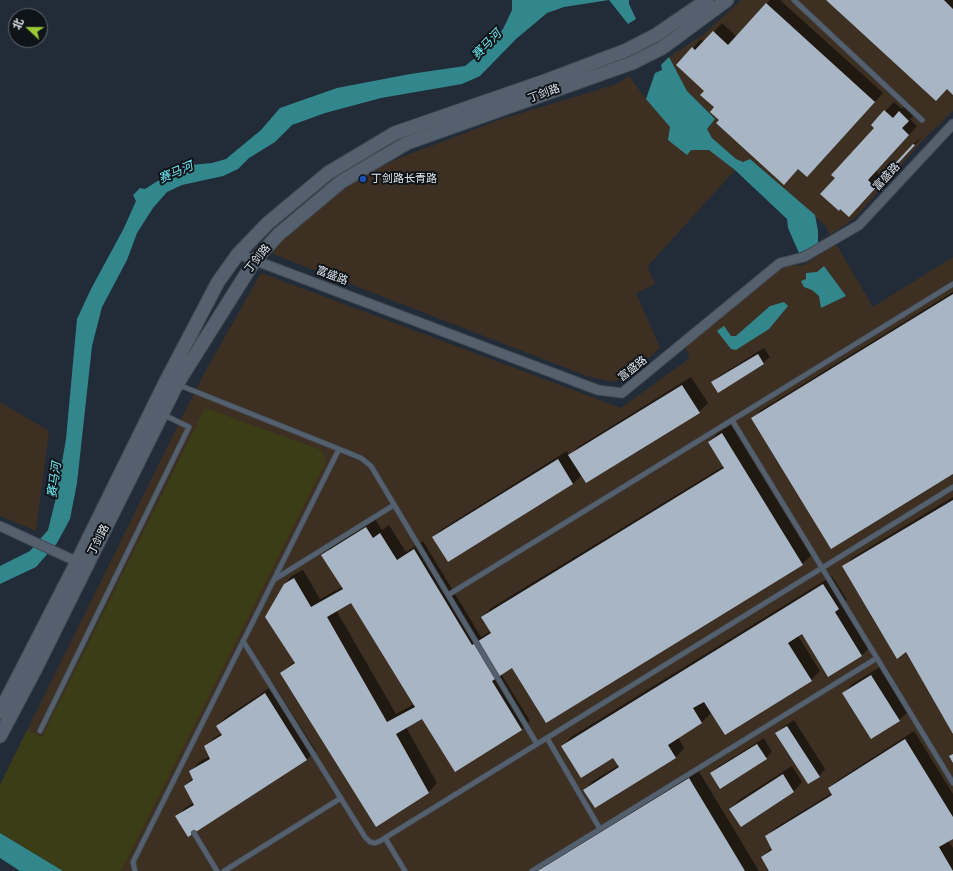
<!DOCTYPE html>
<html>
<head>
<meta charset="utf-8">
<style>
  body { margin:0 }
  #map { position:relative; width:953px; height:871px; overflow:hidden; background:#222c38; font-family:"Times New Roman","Noto Sans SC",serif }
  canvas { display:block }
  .north { position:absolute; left:8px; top:8px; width:40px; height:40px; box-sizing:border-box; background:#0f1419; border:1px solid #63686e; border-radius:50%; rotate:292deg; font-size:11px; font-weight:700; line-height:16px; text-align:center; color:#e0e6ee }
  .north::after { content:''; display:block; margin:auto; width:14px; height:18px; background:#9acb35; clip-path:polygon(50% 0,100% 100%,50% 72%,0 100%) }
</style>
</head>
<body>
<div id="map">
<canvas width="953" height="871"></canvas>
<div class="north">北</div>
</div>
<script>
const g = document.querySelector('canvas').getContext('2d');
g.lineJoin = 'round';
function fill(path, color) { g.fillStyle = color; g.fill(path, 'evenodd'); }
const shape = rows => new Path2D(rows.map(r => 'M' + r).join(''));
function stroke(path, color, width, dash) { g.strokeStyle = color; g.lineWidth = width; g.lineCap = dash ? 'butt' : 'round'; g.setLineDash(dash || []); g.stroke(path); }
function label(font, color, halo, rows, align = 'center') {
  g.font = font + ' "Times New Roman","Noto Sans SC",serif'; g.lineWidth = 4; g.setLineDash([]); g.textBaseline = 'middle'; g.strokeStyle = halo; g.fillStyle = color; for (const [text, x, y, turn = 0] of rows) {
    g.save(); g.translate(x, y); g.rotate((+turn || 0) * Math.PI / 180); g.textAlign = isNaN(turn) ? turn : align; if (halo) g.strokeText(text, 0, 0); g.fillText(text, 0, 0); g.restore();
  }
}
const industrial = shape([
  [741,0,953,0,953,111,923,140,856,217,830,235,826,226,750,159,743,162,736,159,712,138,707,129,715,119,687,91,669,57,703,35],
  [629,76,646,99,691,150,709,149,735,170,647,267,655,284,636,293,660,348,627,377,612,382,587,376,273,254,274,246,318,208,363,175,402,157,502,119,617,84],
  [836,244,873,307,953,257,953,871,63,871,0,833,0,785,183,415,205,372,261,273,621,408,690,358,685,347,781,266,804,265],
  [0,402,49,431,36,531,0,516]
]);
const green = shape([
  [205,408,321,450,326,461,121,871,63,871,0,833,0,785,27,730,42,737]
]);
const water = shape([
  [512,0,629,0,629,4,636,19,628,24,609,0,564,7,547,13,516,39,480,76,462,84,381,98,325,113,292,125,275,142,249,158,238,169,223,176,182,185,167,192,153,208,137,233,127,260,102,307,92,346,77,483,70,519,57,543,36,567,0,584,0,566,30,551,48,530,55,502,66,439,77,319,91,289,124,228,136,201,133,195,140,188,145,189,175,170,191,165,212,163,226,159,261,130,280,108,337,88,410,74,465,66,486,49,503,29,512,10],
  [669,57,687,91,715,119,707,129,712,138,736,159,743,162,750,159,815,215,818,231,818,244,799,253,788,228,787,219,735,170,709,150,691,150,687,155,668,140,670,127,646,99,655,73,662,70,661,65],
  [824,266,846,296,821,308,819,296,812,290,804,287,801,281,806,279,806,273,817,272],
  [784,302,788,306,769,329,736,350,731,349,717,331,724,326,731,336,736,336,770,306],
  [0,833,63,871,20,871,0,858]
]);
const shadow = shape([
  [770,0,780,0,883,93,816,167,799,168,720,120,705,90,693,48,701,39,704,42,722,23,737,37],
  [827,0,953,0,953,94,947,88],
  [894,102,902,109,908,103,917,112,910,119,917,126,876,171,883,178,913,144,923,136,849,216,836,177,875,128,872,125],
  [953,292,953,472,753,418,761,410],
  [764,348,770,357,763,363,713,382,719,376],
  [691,377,708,403,699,412,582,475,573,484,448,561,433,537,442,529,567,451,569,456,578,447],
  [731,425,811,556,802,564,513,667,501,674,530,721,521,730,422,717,406,727,437,783,429,792,376,825,281,673,295,661,284,584,293,575,303,570,320,599,342,587,323,556,331,547,375,519,382,530,389,525,406,552,423,541,481,637,491,631,482,617,491,608,724,466,709,442,718,433],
  [351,601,414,704,396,714,336,610],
  [953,497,953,732,906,651,844,566,852,558],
  [832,576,847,600,843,603,870,647,861,656,802,633,798,636,820,671,811,680,712,712,702,722,678,737,684,748,676,757,595,807,585,790,593,781,619,765,614,756,562,746,571,737],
  [880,667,908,712,899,720,844,693,852,684],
  [274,685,316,751,307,759,188,836,177,816,185,808,193,803,185,786,193,778,191,771,199,762,210,756,205,747,214,738,222,733,217,726,226,717],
  [794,720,825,769,819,776,777,733,783,727],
  [914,731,953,794,953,838,948,841,953,848,953,870,771,871,762,857,772,848,766,837,775,828,832,793,829,788,838,780],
  [764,738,772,752,766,758,712,773,718,767],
  [792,766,802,782,794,791,741,825,730,809,739,800],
  [698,770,759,871,533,871]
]);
const building = shape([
  [826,0,944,0,953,9,953,95,947,89,936,101],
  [766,3,875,102,807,177,798,169,784,185,716,123,719,120,710,112,714,107,700,95,704,91,676,65,692,47,695,50,713,31,728,45],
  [884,110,893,118,899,111,909,121,902,128,909,135,868,180,874,186,913,144,915,145,849,217,840,209,839,211,820,194,835,178,831,175,874,128,871,125],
  [953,294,953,474,831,549,751,418],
  [758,354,764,364,718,393,711,382],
  [682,385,700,413,586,483,568,455],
  [722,433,803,565,546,723,512,668,492,681,522,730,455,772,422,719,396,734,429,793,376,827,280,673,295,663,265,617,284,584,294,578,311,607,343,589,321,555,366,527,373,538,380,533,397,560,414,549,472,645,491,633,481,617,724,468,708,442],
  [351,603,415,707,387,722,327,617],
  [558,459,573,484,448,562,432,537],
  [953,500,953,734,906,652,897,659,842,566],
  [823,584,839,609,835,612,862,656,828,677,802,634,788,643,812,681,725,735,704,702,693,708,702,723,668,745,676,758,595,808,583,790,619,767,613,758,581,778,561,746],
  [871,675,900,721,871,739,842,693],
  [265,693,307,760,188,837,175,816,194,805,184,786,193,780,189,771,210,759,204,746,222,735,216,726],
  [787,726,820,777,808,784,775,733],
  [905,739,953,817,953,839,939,847,953,871,769,871,761,857,772,850,765,836,832,795,828,788],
  [757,744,767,759,720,789,710,773],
  [953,754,953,763,949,756],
  [783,774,794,792,741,827,729,809],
  [689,778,745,871,537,871]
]);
const lane = shape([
  [794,0,922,120],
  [179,385,339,449,361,458,371,466,537,744],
  [732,420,953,783],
  [275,579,394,505],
  [448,595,953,284],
  [243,641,365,837,370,842,375,843,380,841,953,487],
  [40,731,189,427,164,415],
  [547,738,600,829],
  [194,833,217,871],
  [385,838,405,871],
  [135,871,133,862,339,449],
  [224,871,341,798],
  [532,871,877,658]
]);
const street = shape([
  [238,254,598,390,622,393,780,263,804,257,859,225,953,124],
  [0,526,82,564]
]);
const secondary = shape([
  [0,712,77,562,165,383,218,282,238,254,268,223,328,173,395,133,545,81,627,50,656,35,707,0],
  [0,736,36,668,177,384,255,260,279,234,341,182,407,143,632,63,662,48,727,0]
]);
const markers = [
  [363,179,4,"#1a4fb4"]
];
const streetNames = [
  ["丁剑路",544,94,-20],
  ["富盛路",887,177,-47],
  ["丁剑路",258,259,-51],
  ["富盛路",332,276,21],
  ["富盛路",633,369,-38],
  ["丁剑路",99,540,-63]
];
const poiNames = [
  ["丁剑路长青路",371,179]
];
const waterNames = [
  ["赛马河",487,45,-46],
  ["赛马河",176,173,-23],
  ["赛马河",55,480,-82]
];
fill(industrial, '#3d3022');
fill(green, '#3a3d15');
fill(water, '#32878d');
fill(shadow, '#0007');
fill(building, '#a8b5c4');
stroke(lane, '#424b55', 6);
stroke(street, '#424b55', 11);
stroke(secondary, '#424b55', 15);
stroke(lane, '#55606e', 4.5);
stroke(street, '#55606e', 9);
stroke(secondary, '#55606e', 13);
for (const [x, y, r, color] of markers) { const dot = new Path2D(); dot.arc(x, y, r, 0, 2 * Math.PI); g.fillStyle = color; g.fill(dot); stroke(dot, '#0f1419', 1.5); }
label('11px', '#e0e6ee', '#0f1419', streetNames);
label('11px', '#e0e6ee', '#0f1419', poiNames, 'left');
label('italic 12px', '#6feaf3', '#0f1419', waterNames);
</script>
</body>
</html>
